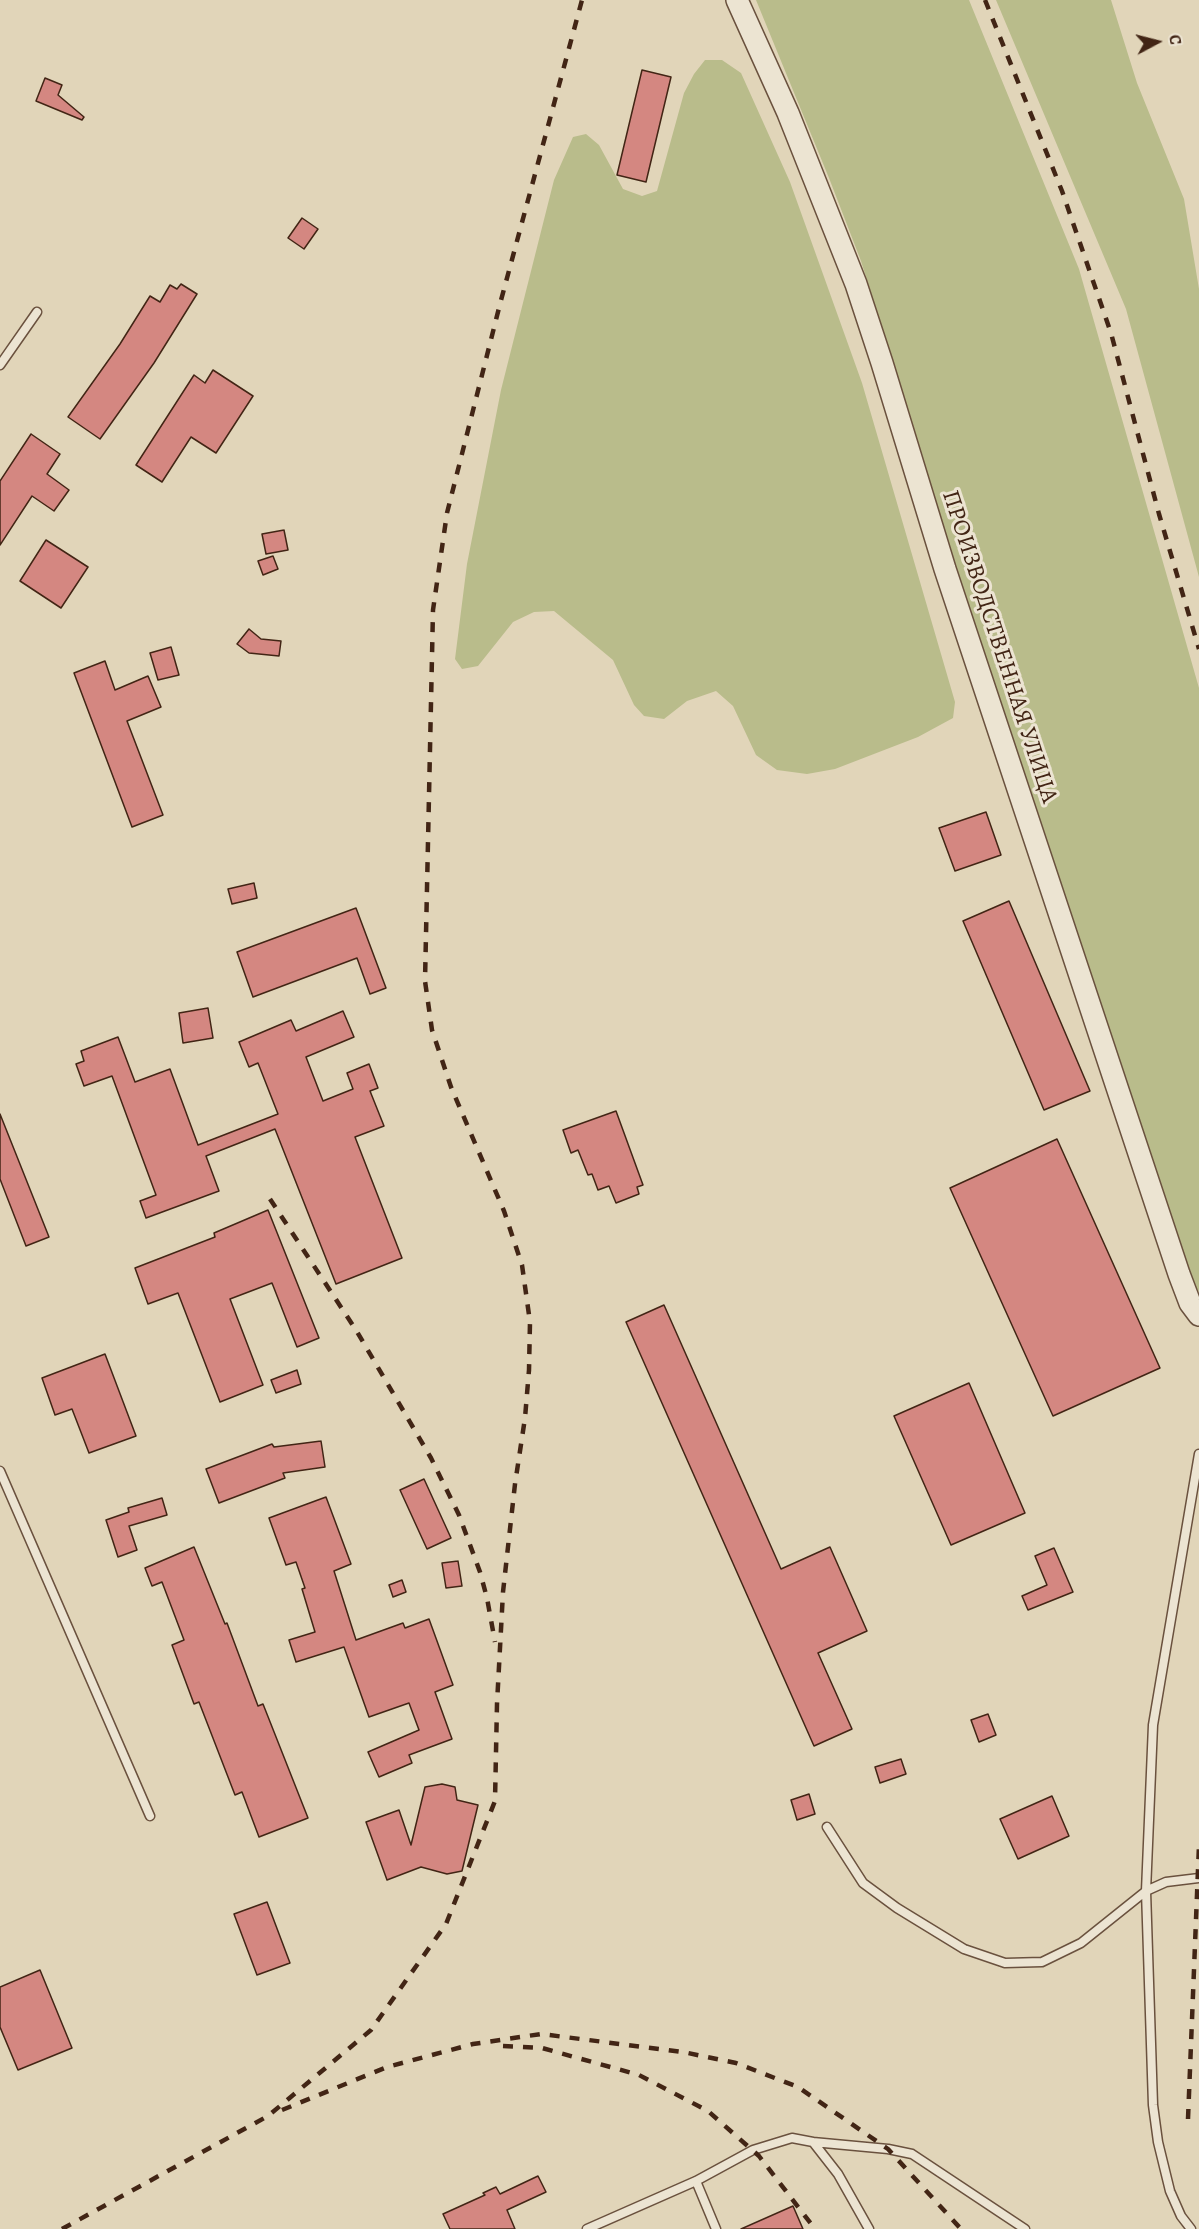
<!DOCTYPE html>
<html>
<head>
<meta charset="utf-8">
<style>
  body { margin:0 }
  #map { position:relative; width:1199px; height:2229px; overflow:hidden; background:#e1d5b9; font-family:Alegreya,serif }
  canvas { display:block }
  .north { position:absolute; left:1127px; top:12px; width:60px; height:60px; -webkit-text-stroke:4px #ece4d2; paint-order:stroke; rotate:83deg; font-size:16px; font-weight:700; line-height:24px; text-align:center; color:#422515 }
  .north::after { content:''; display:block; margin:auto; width:21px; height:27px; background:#422515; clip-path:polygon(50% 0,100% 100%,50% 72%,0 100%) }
</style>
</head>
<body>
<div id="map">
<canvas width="1199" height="2229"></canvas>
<div class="north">С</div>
</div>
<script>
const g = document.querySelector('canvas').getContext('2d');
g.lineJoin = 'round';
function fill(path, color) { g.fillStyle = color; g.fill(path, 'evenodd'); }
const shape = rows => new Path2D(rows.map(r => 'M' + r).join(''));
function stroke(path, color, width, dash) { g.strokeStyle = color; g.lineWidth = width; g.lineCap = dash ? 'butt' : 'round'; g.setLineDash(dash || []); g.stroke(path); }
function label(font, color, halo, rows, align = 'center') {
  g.font = font + ' Alegreya,serif'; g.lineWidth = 6; g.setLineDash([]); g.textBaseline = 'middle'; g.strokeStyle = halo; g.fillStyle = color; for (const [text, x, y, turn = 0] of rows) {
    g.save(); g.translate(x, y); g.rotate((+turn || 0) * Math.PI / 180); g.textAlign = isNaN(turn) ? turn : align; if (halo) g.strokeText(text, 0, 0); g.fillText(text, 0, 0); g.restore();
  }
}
const green = shape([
  [756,0,969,0,1079,269,1199,688,1199,1292,1189,1276,968,605,861,261,829,178],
  [996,0,1111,0,1137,83,1184,199,1199,289,1199,577,1126,309],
  [705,60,722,60,741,73,790,182,862,383,955,702,953,718,918,737,835,769,807,774,777,770,756,755,733,706,716,691,687,701,664,719,644,716,634,705,613,660,554,611,534,612,513,622,478,666,462,669,455,659,467,564,501,390,554,180,573,137,586,134,599,145,623,189,642,196,657,191,684,93,694,74]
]);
const building = shape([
  [642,70,671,77,646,182,617,175,642,70],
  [45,78,62,85,58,95,84,117,82,120,36,101,45,78],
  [302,218,318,229,304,249,288,238,302,218],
  [181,284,197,294,154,363,100,439,68,417,120,344,150,296,160,302,170,285,177,289,181,284],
  [213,370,253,396,216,453,191,437,162,482,136,465,194,375,205,383,213,370],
  [31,434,60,454,47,474,69,490,54,511,32,496,0,545,0,481,31,434],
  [284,530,288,550,266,554,262,534,284,530],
  [46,540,88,567,61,608,20,581,46,540],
  [273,556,278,569,263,575,258,561,273,556],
  [249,629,261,639,281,641,279,656,249,653,237,644,249,629],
  [171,647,179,675,158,680,150,653,171,647],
  [105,661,115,690,148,676,161,707,127,721,163,815,132,827,74,673,105,661],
  [986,812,1001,855,955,871,939,828,986,812],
  [254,883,257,898,232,904,228,889,254,883],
  [1009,901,1090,1091,1044,1110,963,921,1009,901],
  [356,908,386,988,370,994,357,958,253,997,237,952,356,908],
  [208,1008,213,1038,183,1043,179,1013,208,1008],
  [343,1011,354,1037,306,1057,323,1101,353,1089,347,1073,369,1064,378,1088,370,1091,384,1126,355,1137,402,1258,336,1284,275,1129,206,1156,219,1191,146,1218,140,1201,156,1195,112,1076,84,1086,76,1064,84,1061,81,1051,118,1037,135,1082,170,1069,198,1145,278,1114,258,1063,249,1067,239,1042,291,1020,296,1031,343,1011],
  [616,1111,643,1185,637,1187,639,1194,616,1203,609,1186,598,1190,592,1174,588,1175,578,1150,571,1153,563,1130,616,1111],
  [0,1114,49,1237,26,1246,0,1179,0,1114],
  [1057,1139,1160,1368,1053,1416,950,1188,1057,1139],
  [268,1210,319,1338,297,1347,272,1283,230,1299,263,1385,220,1402,178,1293,148,1304,135,1268,215,1237,214,1233,268,1210],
  [664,1305,781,1569,830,1547,867,1631,818,1653,852,1729,814,1746,626,1322,664,1305],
  [105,1354,136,1436,89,1453,72,1409,55,1415,42,1378,105,1354],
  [297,1370,301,1384,276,1393,271,1380,297,1370],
  [969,1383,1025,1513,951,1545,894,1416,969,1383],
  [321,1441,325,1467,283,1473,285,1478,219,1503,206,1469,272,1444,274,1447,321,1441],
  [424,1479,451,1538,427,1549,400,1490,424,1479],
  [326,1497,351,1564,334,1571,356,1640,403,1623,405,1628,429,1619,453,1685,435,1692,452,1739,409,1755,412,1763,379,1777,368,1752,419,1730,409,1703,369,1717,344,1647,296,1662,289,1640,315,1632,302,1589,305,1588,296,1562,286,1565,269,1518,326,1497],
  [162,1498,167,1515,129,1526,137,1550,118,1557,106,1520,129,1512,128,1508,162,1498],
  [194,1547,225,1624,227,1623,258,1706,263,1704,308,1818,259,1837,242,1792,235,1795,199,1702,194,1704,172,1645,184,1640,162,1582,152,1586,145,1568,194,1547],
  [1054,1548,1073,1592,1028,1610,1022,1596,1047,1585,1035,1556,1054,1548],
  [458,1561,462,1586,446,1588,442,1563,458,1561],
  [402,1580,406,1592,393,1597,389,1585,402,1580],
  [988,1714,996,1735,979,1742,971,1720,988,1714],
  [901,1759,906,1774,880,1783,875,1767,901,1759],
  [442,1784,455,1787,457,1800,478,1805,462,1871,447,1874,421,1867,387,1880,366,1822,399,1810,411,1845,425,1787,442,1784],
  [809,1794,815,1814,797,1820,791,1800,809,1794],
  [1052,1796,1069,1836,1018,1859,1000,1819,1052,1796],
  [267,1902,290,1963,257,1975,234,1914,267,1902],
  [40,1970,72,2048,18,2070,0,2027,0,1987,40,1970],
  [538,2176,546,2192,507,2210,515,2229,450,2229,443,2214,485,2195,483,2193,496,2187,500,2194,538,2176],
  [793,2206,803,2229,741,2229,793,2206]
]);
const service = shape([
  [0,365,37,312],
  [0,1471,150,1816],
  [827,1827,863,1883,897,1908,964,1949,1005,1963,1042,1962,1081,1943,1146,1891,1166,1882,1199,1878],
  [813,2142,888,2149,912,2154,1025,2229],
  [696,2181,716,2229],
  [587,2229,696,2181,753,2150,792,2138,813,2142,838,2174,869,2229],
  [1191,2229,1181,2216,1170,2191,1158,2142,1153,2105,1146,1891,1153,1725,1199,1454]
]);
const tertiary = shape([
  [737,0,788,113,856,284,882,363,945,569,1179,1274,1190,1303,1199,1315]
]);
const rail = shape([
  [985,0,1062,191,1111,333,1159,514,1199,649],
  [270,1199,356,1330,431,1458,459,1515,480,1572,487,1598,495,1642],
  [503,2046,542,2048,639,2075,708,2111,759,2156,815,2229],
  [282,2110,387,2067,473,2044,541,2034,683,2052,736,2063,798,2087,888,2149,961,2229],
  [1188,2119,1199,1845],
  [62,2229,268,2116,371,2030,446,1924,495,1801,497,1704,503,1592,515,1484,525,1418,529,1370,530,1322,522,1265,504,1211,451,1087,432,1030,425,981,433,610,447,513,500,304,582,0]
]);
const streetNames = [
  ["ПРОИЗВОДСТВЕННАЯ УЛИЦА",999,647,72]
];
fill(green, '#b9bc8b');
fill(building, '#d48781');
stroke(building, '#422515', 1.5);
stroke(service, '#6a513e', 11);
stroke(tertiary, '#6a513e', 24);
stroke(service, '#ece4d2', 8);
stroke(tertiary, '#ece4d2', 21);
stroke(rail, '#422515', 4.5, [10, 10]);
label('24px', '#422515', '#ece4d2', streetNames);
</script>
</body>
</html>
